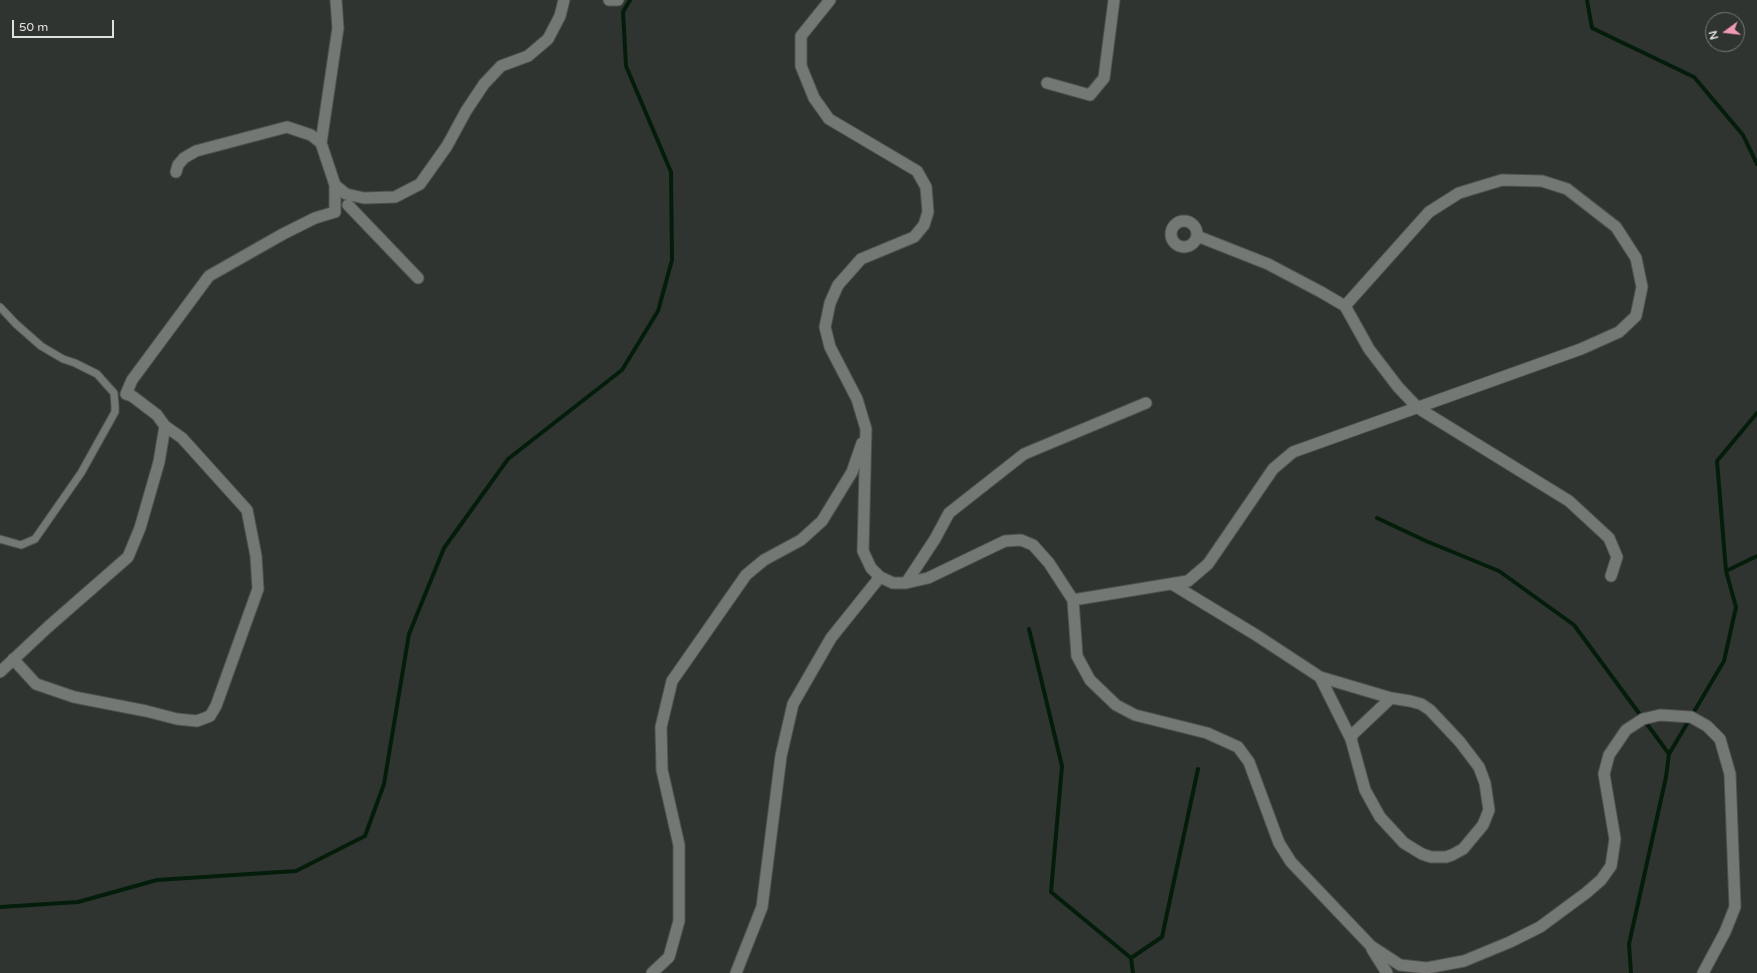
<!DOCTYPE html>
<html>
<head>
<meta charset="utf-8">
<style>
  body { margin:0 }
  #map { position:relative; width:1757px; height:973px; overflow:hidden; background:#303431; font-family:"Varela Round",sans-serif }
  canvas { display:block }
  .north { position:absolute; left:1705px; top:12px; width:40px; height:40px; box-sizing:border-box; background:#303431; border:1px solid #767977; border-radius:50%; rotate:255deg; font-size:11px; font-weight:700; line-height:16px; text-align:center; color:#dfe1df }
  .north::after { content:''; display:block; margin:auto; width:14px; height:18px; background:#f09ab4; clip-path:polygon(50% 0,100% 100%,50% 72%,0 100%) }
  .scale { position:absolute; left:12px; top:20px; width:102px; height:18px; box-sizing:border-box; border:2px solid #dfe1df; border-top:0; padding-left:5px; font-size:12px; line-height:14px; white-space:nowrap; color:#dfe1df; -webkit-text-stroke:3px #303431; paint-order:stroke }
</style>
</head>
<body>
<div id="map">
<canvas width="1757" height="973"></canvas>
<div class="north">N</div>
<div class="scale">50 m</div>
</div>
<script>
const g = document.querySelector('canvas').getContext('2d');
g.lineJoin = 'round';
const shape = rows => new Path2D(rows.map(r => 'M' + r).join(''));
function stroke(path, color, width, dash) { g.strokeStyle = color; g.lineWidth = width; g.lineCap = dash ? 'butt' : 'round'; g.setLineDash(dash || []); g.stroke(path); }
const stream = shape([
  [1587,0,1592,28,1694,77,1743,135,1757,164],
  [1377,518,1426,541,1499,571,1574,625,1669,754],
  [1726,571,1757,556],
  [1029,629,1062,766,1051,892,1131,958,1133,973],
  [0,907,78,902,157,880,296,871,365,836,384,784,409,634,444,548,508,459,622,370,658,311,672,260,671,172,626,66,623,12,630,0],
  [1131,958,1162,937,1198,769],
  [1631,973,1629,944,1666,777,1669,754,1724,661,1736,607,1726,571,1717,461,1757,413]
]);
const service = shape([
  [0,307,16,324,41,346,63,359,75,363,97,374,114,393,115,406,115,412,81,473,35,539,21,545,0,539]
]);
const minor = shape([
  [336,0,338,28,321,143,335,185,346,194,364,198,395,197,420,184,447,146,466,111,484,84,501,66,528,56,548,39,560,16,564,0],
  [609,0,618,0],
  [830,0,801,36,801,66,814,98,829,119,917,171,926,187,928,212,924,225,914,237,861,259,838,285,830,303,825,327,830,347,857,399,866,429,863,551,871,568,880,577,893,583,906,583,928,578,1005,541,1021,540,1033,545,1049,563,1073,600,1077,656,1090,680,1116,705,1135,715,1207,733,1238,747,1249,762,1279,843,1291,862,1371,946,1400,965,1427,968,1464,961,1510,942,1540,927,1586,893,1601,880,1611,866,1615,839,1604,774,1609,755,1626,730,1643,719,1660,715,1691,717,1707,726,1720,739,1730,774,1735,907,1725,932,1703,973],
  [1047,83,1090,95,1104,78,1114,0],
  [176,172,178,165,184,158,196,151,287,127,311,135,321,143],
  [348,205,418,278],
  '1171 234a13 13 0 1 1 26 0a13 13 0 1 1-26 0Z',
  [1197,236,1268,264,1321,292,1345,306,1369,349,1398,387,1418,408,1569,501,1609,538,1617,557,1611,576],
  [906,583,935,539,949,513,1024,454,1146,403],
  [1172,584,1256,635,1320,677,1391,698,1410,701,1421,704,1430,710,1460,742,1479,767,1485,783,1489,810,1483,825,1463,849,1452,855,1446,857,1431,857,1422,854,1404,843,1380,817,1365,790,1351,739,1320,677],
  [1073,600,1188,581,1208,564,1273,469,1293,452,1581,349,1619,332,1636,316,1642,287,1636,258,1616,227,1567,189,1542,181,1502,180,1459,193,1429,212,1345,306],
  [13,659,36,684,74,697,146,711,177,719,197,721,210,716,216,706,258,589,256,556,247,510,182,438,165,426],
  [0,672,48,627,128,557,140,528,159,462,165,426,157,415,132,396,126,394,132,380,209,276,283,234,315,218,335,212,335,185],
  [1351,739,1353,734,1391,698],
  [1372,949,1387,973],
  [652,973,669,957,679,921,679,845,662,770,661,727,672,681,746,575,764,560,801,540,822,521,852,472,862,443],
  [736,973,762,907,781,756,793,704,831,638,880,577]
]);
stroke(stream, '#041d0b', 4);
stroke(service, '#505250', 9);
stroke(minor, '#505250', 13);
stroke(service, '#747875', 7);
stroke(minor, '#747875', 11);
</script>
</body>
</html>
